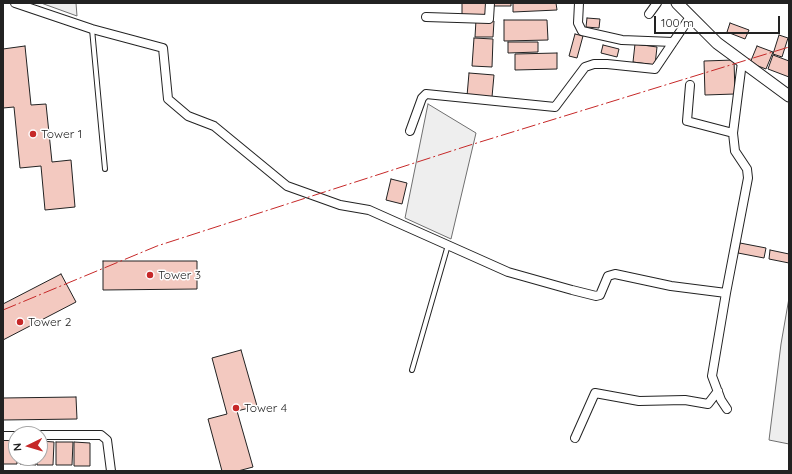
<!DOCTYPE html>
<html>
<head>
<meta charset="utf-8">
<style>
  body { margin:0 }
  #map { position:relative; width:792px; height:474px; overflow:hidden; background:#fff; font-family:Quicksand,sans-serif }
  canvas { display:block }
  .frame { position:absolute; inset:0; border:4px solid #222; pointer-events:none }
  .north { position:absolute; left:8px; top:426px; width:40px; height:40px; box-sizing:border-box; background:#fff; border:1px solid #a7a7a7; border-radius:50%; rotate:265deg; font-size:11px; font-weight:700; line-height:16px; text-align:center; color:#222 }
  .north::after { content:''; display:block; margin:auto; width:14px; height:18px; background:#c62828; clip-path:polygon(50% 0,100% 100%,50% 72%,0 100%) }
  .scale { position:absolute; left:654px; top:16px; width:126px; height:18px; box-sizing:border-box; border:2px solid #222; border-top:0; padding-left:5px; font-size:12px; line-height:14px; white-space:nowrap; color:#222; -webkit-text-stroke:3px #fff; paint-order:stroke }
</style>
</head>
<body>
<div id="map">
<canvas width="792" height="474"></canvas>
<div class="frame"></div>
<div class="north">N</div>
<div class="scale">100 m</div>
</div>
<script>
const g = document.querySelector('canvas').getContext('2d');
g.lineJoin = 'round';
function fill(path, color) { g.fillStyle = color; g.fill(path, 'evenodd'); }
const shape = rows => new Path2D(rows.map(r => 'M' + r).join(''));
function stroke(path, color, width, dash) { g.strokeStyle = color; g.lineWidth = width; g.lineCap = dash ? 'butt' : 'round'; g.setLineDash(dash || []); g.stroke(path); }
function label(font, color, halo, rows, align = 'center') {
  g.font = font + ' Quicksand,sans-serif'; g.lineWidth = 3; g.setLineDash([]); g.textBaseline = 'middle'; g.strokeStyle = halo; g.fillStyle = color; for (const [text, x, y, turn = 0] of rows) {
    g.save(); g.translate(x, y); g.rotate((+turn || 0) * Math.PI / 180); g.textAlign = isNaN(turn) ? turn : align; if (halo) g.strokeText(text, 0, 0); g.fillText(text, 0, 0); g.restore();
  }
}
const green = shape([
  [41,3,76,3,77,16,41,3],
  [428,104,476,133,451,239,405,218,428,104],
  [789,298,789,444,769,440,781,344,789,298]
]);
const building = shape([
  [462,3,488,3,488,17,462,17,462,3],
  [491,3,511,3,511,6,491,6,491,3],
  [513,3,556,3,557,10,513,12,513,3],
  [587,18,600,19,599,28,586,27,587,18],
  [476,20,494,21,493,37,475,37,476,20],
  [504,20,547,20,548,40,504,41,504,20],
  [730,23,749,30,745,39,727,32,730,23],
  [575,34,583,36,577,58,569,56,575,34],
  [779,35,788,38,782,57,773,54,779,35],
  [474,38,493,39,492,67,472,66,474,38],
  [508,42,538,42,538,52,508,53,508,42],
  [635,44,657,47,655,65,633,62,635,44],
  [603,45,619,49,617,57,601,53,603,45],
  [25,46,31,105,46,104,52,162,71,160,75,207,45,210,41,166,20,168,14,107,3,108,3,49,25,46],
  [757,46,773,52,766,69,750,63,757,46],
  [557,53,557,69,515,70,515,54,557,53],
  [773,55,789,61,789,77,768,69,773,55],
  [734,60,735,94,705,95,704,61,734,60],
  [469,73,494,75,492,97,467,96,469,73],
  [391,179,407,183,402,204,386,200,391,179],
  [740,243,766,248,764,258,738,253,740,243],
  [770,250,789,254,789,263,769,259,770,250],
  [103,261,197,261,197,289,103,290,103,261],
  [61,274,76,302,3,340,3,304,61,274],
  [241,350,257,406,237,411,253,467,238,471,222,471,208,419,227,414,212,358,241,350],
  [76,397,77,419,3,420,3,398,76,397],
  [3,440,16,441,17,464,3,464,3,440],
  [40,441,54,442,53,465,37,465,38,458,40,458,40,441],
  [56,442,73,442,72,465,56,465,56,442],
  [74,442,90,443,90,466,74,466,74,442],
  [20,458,36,458,36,465,20,464,20,458]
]);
const lane = shape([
  [92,29,105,169],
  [412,370,448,245]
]);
const street = shape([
  [15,3,92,29,163,48,168,99,188,116,214,126,287,186,340,205,369,210,508,272,572,290,596,296,600,295,608,276,615,274,671,286,726,293],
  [579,3,578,23,582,31,622,40,673,42],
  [649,14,657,3],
  [426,17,489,19,490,3],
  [690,85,687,121,733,133],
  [410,131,422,98,426,94,555,107,585,67,594,64,607,64,655,69,690,17],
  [727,409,721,400,712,376,726,293,748,178,747,169,735,151,733,133,742,62],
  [40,435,101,435,107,440,111,471],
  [3,436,16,436],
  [575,438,595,393,639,401,685,400,708,404,718,391]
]);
const secondary = shape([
  [677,3,717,43,789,96]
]);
const power = shape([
  [3,310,157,246,467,146,789,47]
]);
const markers = [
  [33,134,4,"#c62828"],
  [150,275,4,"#c62828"],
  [20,322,4,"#c62828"],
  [236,408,4,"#c62828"]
];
const poiNames = [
  ["Tower 1",41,134],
  ["Tower 3",158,275],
  ["Tower 2",28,322],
  ["Tower 4",244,408]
];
fill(green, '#eee');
stroke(green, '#6f6f6f', 1);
fill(building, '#f3c9c0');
stroke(building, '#222', 1);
stroke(lane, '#222', 6);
stroke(street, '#222', 10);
stroke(secondary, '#222', 13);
stroke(lane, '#fff', 4);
stroke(street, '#fff', 8);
stroke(secondary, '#fff', 11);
stroke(power, '#c62828', 1, [14, 3, 2, 3]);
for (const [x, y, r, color] of markers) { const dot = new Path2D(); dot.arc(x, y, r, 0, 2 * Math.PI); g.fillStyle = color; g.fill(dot); stroke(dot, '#fff', 1.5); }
label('12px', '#222', '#fff', poiNames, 'left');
</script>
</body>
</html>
